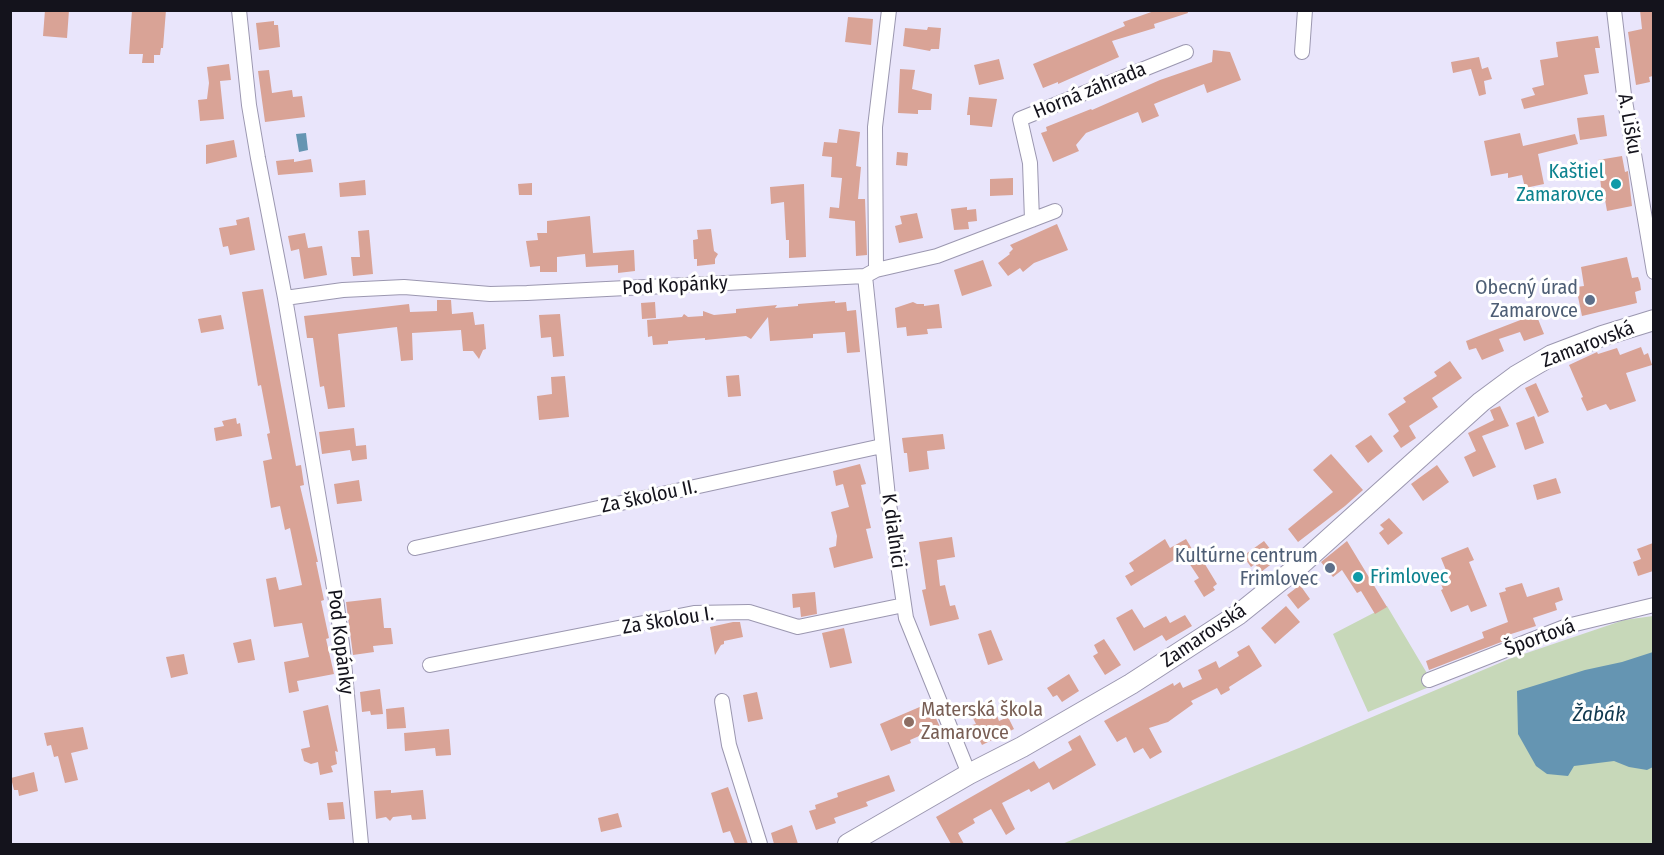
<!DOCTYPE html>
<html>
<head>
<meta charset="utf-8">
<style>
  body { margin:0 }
  #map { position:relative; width:1664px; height:855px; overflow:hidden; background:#e9e5fb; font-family:"Fira Sans Condensed",sans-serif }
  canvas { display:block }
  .frame { position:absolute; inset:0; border:12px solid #14131c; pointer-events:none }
</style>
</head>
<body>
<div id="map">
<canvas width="1664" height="855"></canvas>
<div class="frame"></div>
</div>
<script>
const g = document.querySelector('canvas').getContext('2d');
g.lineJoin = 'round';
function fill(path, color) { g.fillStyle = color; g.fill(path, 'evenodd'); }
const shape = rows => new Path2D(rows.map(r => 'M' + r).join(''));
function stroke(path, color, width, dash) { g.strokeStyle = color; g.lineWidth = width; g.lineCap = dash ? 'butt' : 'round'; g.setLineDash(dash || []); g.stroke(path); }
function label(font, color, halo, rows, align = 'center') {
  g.font = font + ' "Fira Sans Condensed",sans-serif'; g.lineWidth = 6; g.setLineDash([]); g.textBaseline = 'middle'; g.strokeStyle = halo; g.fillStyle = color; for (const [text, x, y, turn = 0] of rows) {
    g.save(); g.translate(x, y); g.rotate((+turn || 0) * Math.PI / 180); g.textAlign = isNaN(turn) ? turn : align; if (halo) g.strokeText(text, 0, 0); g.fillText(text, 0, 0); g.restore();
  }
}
const green = shape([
  [1387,606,1434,685,1368,712,1333,634],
  [1653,616,1653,844,1062,844,1299,748,1509,659,1624,620]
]);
const water = shape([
  [306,133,308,150,299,152,296,134],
  [1653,652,1653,767,1647,770,1629,767,1614,761,1574,766,1568,776,1547,774,1536,766,1518,734,1517,691,1585,670,1622,662]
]);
const building = shape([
  [45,10,69,10,67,38,43,36],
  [132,10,166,10,163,48,161,48,160,55,154,55,154,63,142,63,143,54,129,54],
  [1157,10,1187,10,1188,13,1154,24,1155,28,1112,41,1119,57,1058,84,1058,82,1043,88,1033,64,1125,26,1123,22],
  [1640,10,1652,10,1653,18,1653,76,1649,77,1650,82,1636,85,1628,32,1642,29],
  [848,17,873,19,871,45,845,42],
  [274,21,274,25,278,25,280,47,259,50,256,23],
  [928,27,941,28,939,49,931,49,930,51,903,46,905,28,927,30],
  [1598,36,1600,48,1595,48,1599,73,1584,75,1588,94,1524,109,1521,99,1535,95,1532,88,1544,85,1540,60,1558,57,1556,42],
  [1213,50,1230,52,1241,80,1207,93,1204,84,1154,104,1159,116,1142,123,1138,112,1086,133,1076,145,1079,151,1053,162,1041,133,1047,131,1046,127,1091,109,1092,110,1160,80,1212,62],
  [1479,57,1482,69,1488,67,1492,79,1484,81,1486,94,1479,96,1471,69,1453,73,1451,62],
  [999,59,1004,79,979,85,974,65],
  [229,64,231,80,220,81,224,119,200,121,198,100,207,99,209,83,207,67],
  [900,69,915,70,912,89,932,94,931,110,918,110,918,114,898,113],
  [269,70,272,93,292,90,293,97,302,96,305,117,265,122,258,71],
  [969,97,997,99,992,127,970,125,970,115,967,115],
  [1604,115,1607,136,1580,140,1577,118],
  [839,129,860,132,856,166,861,167,858,199,865,199,867,255,856,256,855,221,829,218,830,207,839,208,842,178,831,177,832,157,822,156,824,142,837,143],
  [1520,133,1523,146,1575,134,1578,144,1538,154,1544,184,1525,188,1522,175,1508,178,1508,173,1491,176,1484,141],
  [234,140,237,157,206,164,206,145],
  [897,152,908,153,907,166,896,165],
  [1622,156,1625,172,1628,171,1632,206,1607,211,1604,194,1602,195,1598,160],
  [294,159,294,162,311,159,313,172,278,175,276,161],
  [1013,178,1013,195,990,196,990,179],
  [365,180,366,195,340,197,339,183],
  [532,183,532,195,519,195,518,184],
  [804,184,806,257,789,258,789,240,786,240,784,202,771,204,770,187],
  [967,207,967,210,976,209,977,221,968,222,969,229,954,230,951,209],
  [917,213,923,238,899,243,895,226,902,224,900,216],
  [590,216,593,253,634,250,635,271,618,273,618,265,586,267,585,254,557,257,557,272,540,272,540,266,530,267,526,241,538,240,537,233,547,233,547,221],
  [249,217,255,250,230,255,228,246,223,247,219,228,237,225,236,220],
  [1057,224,1068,250,1034,263,1023,272,1020,268,1008,276,998,263,1010,254,1009,253,1013,249,1010,245],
  [711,229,714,251,718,254,715,259,715,264,697,266,697,259,694,259,693,240,698,239,697,230],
  [369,230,373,274,353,276,351,257,360,257,358,231],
  [305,233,308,248,301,249,322,246,327,275,304,279,299,249,291,251,288,236],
  [1627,257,1632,278,1638,277,1640,283,1641,290,1635,292,1637,303,1582,316,1576,287,1584,286,1581,267],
  [983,260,992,286,962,296,954,270],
  [263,289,296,466,301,465,304,485,300,486,318,562,316,562,324,600,321,601,329,638,326,639,334,674,297,681,299,691,289,693,284,662,309,657,302,623,274,627,266,579,276,577,279,590,302,585,290,528,285,530,280,506,271,508,263,461,272,459,267,434,270,433,261,385,258,386,242,292],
  [437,300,451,300,452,314,473,312,475,325,484,324,486,349,483,350,479,359,473,351,463,351,461,330,412,333,413,360,401,361,397,327,338,334,345,407,328,409,324,386,320,387,313,338,307,338,304,316,409,304,410,312,437,311],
  [835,301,835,303,846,302,847,311,856,310,860,352,847,353,845,332,813,334,813,338,770,341,768,317,751,339,746,336,705,340,705,338,668,341,668,344,653,345,652,336,648,337,647,320,682,317,684,314,688,317,703,316,703,311,714,315,736,313,736,309,777,305,775,308,798,306,798,304],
  [655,302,656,318,642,319,641,303],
  [913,302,917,304,924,304,924,306,939,304,942,328,927,329,928,334,907,336,906,327,897,328,895,308],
  [560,314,564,356,553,357,551,337,541,338,539,315],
  [1536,314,1544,334,1524,341,1520,332,1499,339,1504,351,1482,360,1476,348,1469,350,1466,341],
  [221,315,224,329,201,333,198,319],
  [1641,347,1644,355,1648,353,1652,365,1626,373,1636,401,1610,410,1606,404,1587,411,1581,398,1583,397,1569,365,1597,352,1598,354,1617,348,1620,355],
  [1450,361,1462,378,1432,398,1438,407,1409,426,1416,438,1401,448,1393,436,1399,431,1388,414,1406,402,1403,398,1437,376,1434,372],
  [739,375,741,396,728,397,726,376],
  [565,376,569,417,539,420,537,396,552,394,551,377],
  [1536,383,1549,412,1538,417,1525,388],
  [1500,406,1509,426,1482,436,1496,467,1473,477,1464,457,1476,451,1468,433,1494,420,1490,410],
  [1534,416,1544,443,1525,450,1516,423],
  [236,418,237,424,240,423,242,436,216,441,214,428,224,426,222,421],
  [354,428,356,446,366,445,367,459,352,461,350,450,322,454,319,432],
  [943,434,945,449,927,451,929,469,909,472,907,453,904,453,902,438],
  [1371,435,1383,451,1368,463,1355,446],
  [1331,454,1363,490,1345,506,1298,542,1288,529,1333,492,1313,470],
  [860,464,866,484,861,485,871,528,866,529,873,558,834,568,829,548,836,546,837,536,831,512,849,507,843,484,836,486,833,471],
  [1437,465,1449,482,1423,501,1411,484],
  [1556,478,1561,493,1537,500,1533,485],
  [359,480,362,501,337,504,334,484],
  [1389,518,1403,533,1388,545,1379,533,1384,529,1380,525],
  [952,537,955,557,937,560,940,586,945,585,950,606,955,605,959,619,930,626,922,590,926,589,919,542],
  [1165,539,1170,548,1186,539,1192,549,1131,586,1125,576,1134,571,1129,563],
  [1264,541,1278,559,1261,572,1255,564,1251,567,1243,556],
  [1347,541,1387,607,1375,614,1361,591,1357,593,1342,570,1333,577,1321,562],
  [1653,543,1653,571,1638,576,1633,562,1641,559,1637,549],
  [1468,547,1474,560,1469,562,1487,606,1471,612,1468,605,1451,612,1441,590,1443,589,1441,584,1450,580,1441,558],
  [1200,556,1217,584,1213,587,1215,590,1204,597,1194,581,1199,578,1189,563],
  [1522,583,1527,597,1559,587,1563,600,1555,603,1557,610,1533,618,1536,626,1508,635,1509,639,1429,670,1426,661,1484,638,1482,632,1508,622,1499,593,1506,591,1505,588],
  [1300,585,1310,599,1298,609,1287,595],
  [815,592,817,614,801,617,800,607,793,608,792,594],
  [381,598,384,628,391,628,393,644,373,646,374,652,353,655,346,602],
  [1286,606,1300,622,1275,644,1261,628],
  [1132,609,1144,628,1166,616,1170,623,1185,615,1192,626,1166,641,1162,635,1134,651,1116,618],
  [733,622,740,622,743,637,724,641,724,644,721,645,715,655,710,627],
  [844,628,852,663,830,668,822,633],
  [991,630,1003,660,988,665,978,634],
  [251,639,255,660,238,663,233,643],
  [1104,639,1121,665,1105,675,1093,656,1098,653,1094,645],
  [1249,645,1262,666,1229,687,1230,690,1221,695,1217,688,1191,701,1193,704,1168,722,1149,728,1162,752,1150,759,1143,748,1134,753,1126,737,1117,742,1104,721,1173,683,1174,686,1180,682,1183,688,1202,679,1198,670,1216,661,1219,668,1239,656,1237,652],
  [184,654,188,674,171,678,166,657],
  [1069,674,1079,691,1062,702,1057,695,1053,697,1047,688],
  [380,689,383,714,371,715,370,711,362,712,360,692],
  [757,692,763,719,748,722,743,695],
  [929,703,940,727,910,740,911,743,891,751,880,724],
  [328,705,338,752,335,751,337,764,331,766,333,772,320,775,318,762,311,764,304,761,301,749,310,747,303,711],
  [404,707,406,728,387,729,386,709],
  [995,710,999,721,1008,717,1014,729,982,745,972,725,976,724,972,716,982,712,983,716],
  [83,727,88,749,71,753,78,780,65,783,58,756,54,757,51,745,47,746,44,733],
  [449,729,451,755,436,756,435,748,405,751,404,733],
  [1080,735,1096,765,1053,790,1049,782,1031,792,1029,789,1002,803,1015,829,1006,835,991,809,973,819,975,823,958,833,964,844,951,844,936,817,1034,761,1039,769,1072,750,1068,742],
  [34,772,38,791,19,796,18,790,14,790,11,778],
  [889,775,895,791,866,802,868,806,834,818,836,823,816,830,809,811,816,809,815,805,838,797,837,793],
  [728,787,737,812,748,844,735,844,730,831,723,833,711,793],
  [391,790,391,793,423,790,426,819,412,820,411,815,393,817,390,821,386,817,376,819,374,791],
  [343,802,345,819,329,820,327,803],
  [618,813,622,827,601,832,598,818],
  [792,825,798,844,774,844,771,833]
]);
const minor = shape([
  [239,10,249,105,258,158,285,298,337,606,343,652,361,844],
  [1614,10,1624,95,1654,272],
  [1302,52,1305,10],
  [1032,220,1030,163,1020,119,1186,52],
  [876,270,875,127,889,10],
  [865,276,888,497,906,618,969,774],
  [285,298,343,290,404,287,490,294,527,293,865,276,876,270,937,256,1055,211],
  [415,548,882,446],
  [430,665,694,613,749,612,798,627,904,605],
  [1429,680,1567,626,1654,605],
  [722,701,729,745,760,844]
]);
const secondary = shape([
  [848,844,969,774,1022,747,1131,684,1239,614,1300,565,1481,402,1516,376,1552,355,1602,336,1654,320]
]);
const markers = [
  [1616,184,6,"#0f9aa8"],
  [1590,300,6,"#5c6f8a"],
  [1330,568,6,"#5c6f8a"],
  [1358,577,6,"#0f9aa8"],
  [909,722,6,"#8d6e63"]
];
const streetNames = [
  ["Horná záhrada",1090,91,-22],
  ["A. Lišku",1629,124,80],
  ["Pod Kopánky",675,286,-3],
  ["Zamarovská",1588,345,-21],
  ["Za školou II.",649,497,-12],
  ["K diaľnici",893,531,82],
  ["Za školou I.",668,621,-9],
  ["Zamarovská",1204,636,-34],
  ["Športová",1540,638,-20],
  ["Pod Kopánky",340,642,83]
];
const cultureNames = [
  ["Kaštiel",1604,172],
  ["Zamarovce",1604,195],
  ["Frimlovec",1370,577,"left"]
];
const serviceNames = [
  ["Obecný úrad",1578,288],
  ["Zamarovce",1578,311],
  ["Kultúrne centrum",1318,556],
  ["Frimlovec",1318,579]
];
const educationNames = [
  ["Materská škola",921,710],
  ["Zamarovce",921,733]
];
const waterNames = [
  ["Žabák",1599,715]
];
fill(green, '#c7d8b9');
fill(water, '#6595b2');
fill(building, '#d9a396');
stroke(minor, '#9b97b0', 16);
stroke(secondary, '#9b97b0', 22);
stroke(minor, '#fff', 14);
stroke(secondary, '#fff', 20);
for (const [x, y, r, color] of markers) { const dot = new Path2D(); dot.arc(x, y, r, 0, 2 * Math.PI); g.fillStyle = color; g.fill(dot); stroke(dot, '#fff', 2); }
label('20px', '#14131c', '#fff', streetNames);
label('20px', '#0d838f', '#fff', cultureNames, 'right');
label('20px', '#4e5e75', '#fff', serviceNames, 'right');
label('20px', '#785e54', '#fff', educationNames, 'left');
label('italic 21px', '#11394f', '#fff', waterNames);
</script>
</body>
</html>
